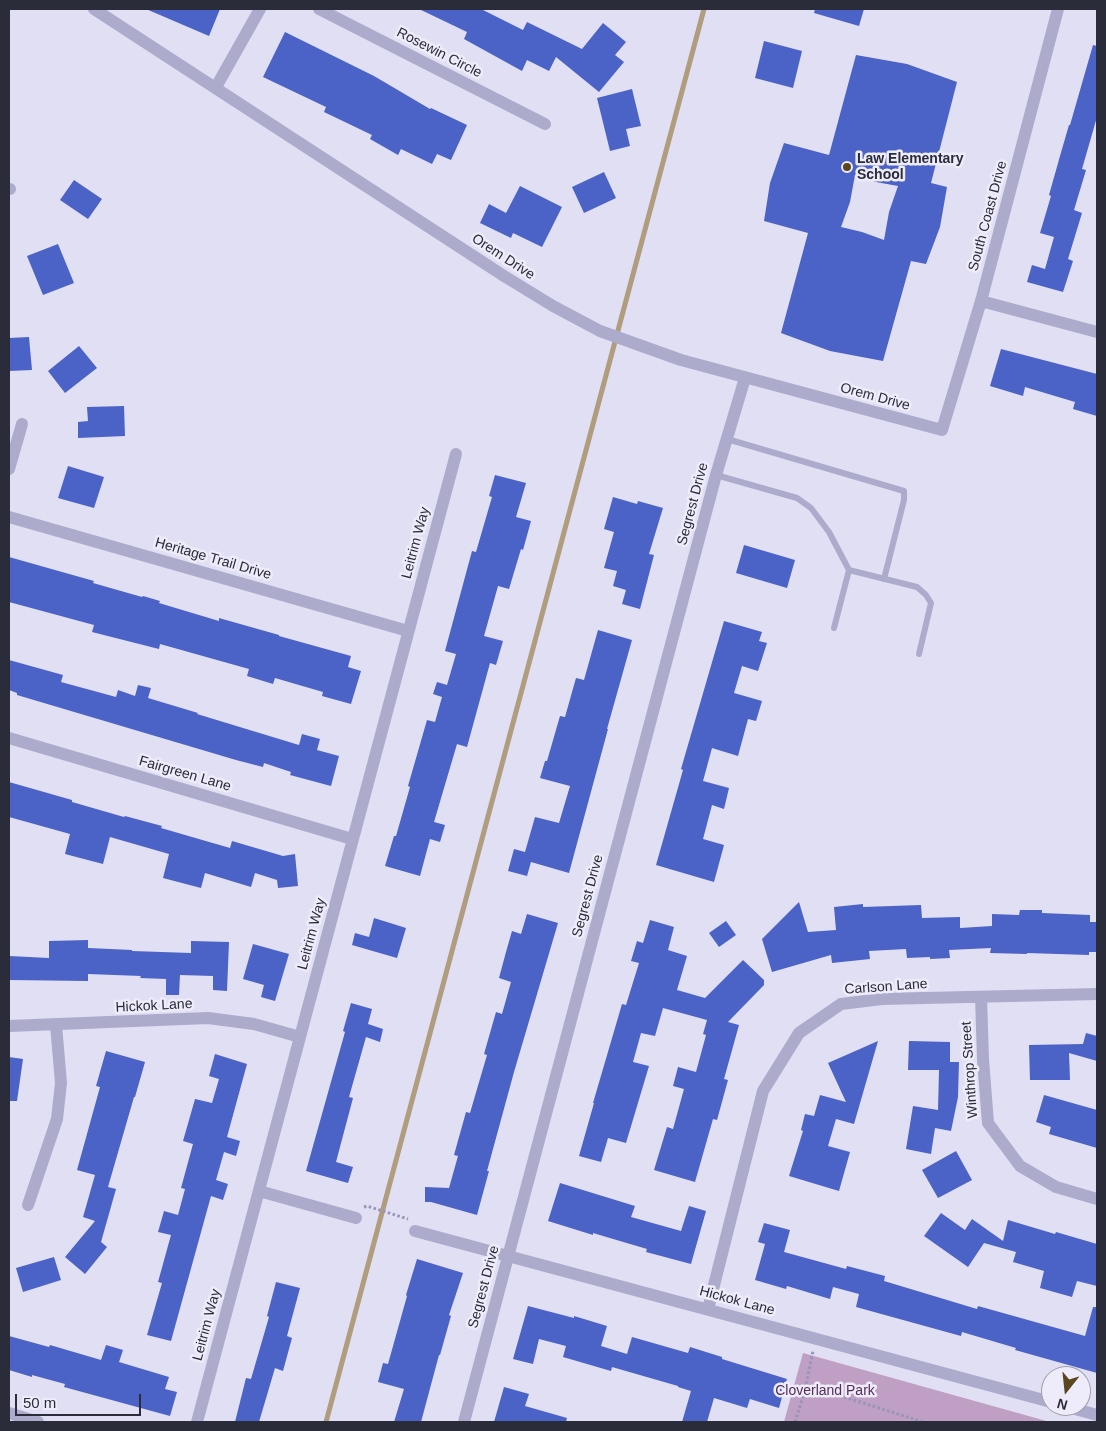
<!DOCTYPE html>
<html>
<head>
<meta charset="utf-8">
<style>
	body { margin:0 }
	#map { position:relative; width:1106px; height:1431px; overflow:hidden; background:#e1dff3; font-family:Arial,sans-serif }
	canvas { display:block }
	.frame { position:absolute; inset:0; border:10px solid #2a2c39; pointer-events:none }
	.north { position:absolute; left:1041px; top:1366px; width:50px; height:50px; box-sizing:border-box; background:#eeecfa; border:1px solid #a09fad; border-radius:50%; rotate:196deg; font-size:14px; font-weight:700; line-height:20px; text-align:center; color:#2a2c39 }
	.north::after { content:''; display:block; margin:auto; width:18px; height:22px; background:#5b461f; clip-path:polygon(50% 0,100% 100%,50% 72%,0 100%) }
	.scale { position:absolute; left:15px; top:1394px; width:126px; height:22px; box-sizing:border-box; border:2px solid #2a2c39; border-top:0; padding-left:6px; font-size:15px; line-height:18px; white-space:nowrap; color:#2a2c39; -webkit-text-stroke:4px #eeecfa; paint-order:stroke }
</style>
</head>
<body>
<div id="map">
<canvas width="1106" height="1431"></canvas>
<div class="frame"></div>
<div class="north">N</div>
<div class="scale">50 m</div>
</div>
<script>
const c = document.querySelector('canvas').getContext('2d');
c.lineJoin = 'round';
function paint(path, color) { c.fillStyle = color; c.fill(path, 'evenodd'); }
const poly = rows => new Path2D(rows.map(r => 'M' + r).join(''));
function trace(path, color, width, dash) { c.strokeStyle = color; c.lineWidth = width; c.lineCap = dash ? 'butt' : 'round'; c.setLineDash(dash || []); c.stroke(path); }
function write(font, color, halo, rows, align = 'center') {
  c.font = font + ' Arial,sans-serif'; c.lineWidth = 5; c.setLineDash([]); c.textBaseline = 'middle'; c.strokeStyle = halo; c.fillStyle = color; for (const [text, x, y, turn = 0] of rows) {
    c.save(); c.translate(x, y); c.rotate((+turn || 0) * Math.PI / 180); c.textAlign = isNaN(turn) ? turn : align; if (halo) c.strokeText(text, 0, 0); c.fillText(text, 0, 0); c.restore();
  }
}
const green = poly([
	[803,1353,1050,1422,784,1422]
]);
const stream = poly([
	[326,1422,704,9]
]);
const building = poly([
	[146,9,220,9,209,36],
	[419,9,481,9,523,30,527,22,582,49,603,23,626,42,615,55,624,62,599,92,556,57,549,71,527,60,522,71,464,39,467,32],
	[815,9,864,9,859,26,814,13],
	[285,32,374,76,430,109,431,108,467,125,451,160,437,154,432,164,401,149,398,155,370,139,372,135,324,112,326,107,263,77],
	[764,41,802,51,793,88,755,78],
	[1093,45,1097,46,1097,117,1082,169,1086,170,1074,210,1082,213,1068,259,1073,261,1063,292,1027,282,1032,265,1045,269,1054,237,1040,233,1051,196,1049,195,1060,156,1069,125,1070,125],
	[856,55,907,64,957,82,931,183,947,187,940,227,926,264,911,261,883,361,830,351,781,333,808,233,764,221,770,183,784,143,829,155],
	[855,175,876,182,898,186,889,212,884,240,862,232,841,227,850,202],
	[632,89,641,126,626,129,630,146,610,151,597,98],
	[604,172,616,198,584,213,572,187],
	[74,180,102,199,88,219,60,200],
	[520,186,562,207,542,247,513,233,511,238,480,223,489,204,506,213],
	[58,244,74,283,43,295,27,256],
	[29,337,32,370,9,371,9,338],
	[79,346,97,368,65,393,48,371],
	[1001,349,1097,374,1097,416,1073,409,1075,402,1025,387,1023,396,990,386],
	[124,406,125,436,78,438,78,422,88,421,87,407],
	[68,466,104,477,94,508,58,498],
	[495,475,526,483,516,517,531,521,523,550,521,549,509,589,498,586,484,636,503,641,496,665,490,663,467,747,457,744,434,822,445,825,440,842,430,839,420,876,385,866,394,836,396,836,410,787,408,786,427,720,435,722,442,697,433,694,437,682,447,685,456,654,445,651,472,551,476,552,492,497,489,496],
	[613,497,637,504,638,501,663,508,649,554,654,555,640,609,622,604,626,590,613,586,617,571,604,568,614,532,604,529],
	[744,545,795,560,787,588,736,573],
	[9,557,94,581,93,583,142,597,143,596,160,601,159,603,219,621,219,618,279,635,279,636,351,656,348,667,361,671,351,704,322,696,323,692,275,678,273,684,247,676,249,669,160,644,159,649,92,632,94,625,9,602],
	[724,621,762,632,759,641,767,643,758,671,742,666,734,693,762,701,756,721,748,719,738,756,712,748,703,781,729,788,724,809,712,805,703,839,724,845,714,882,656,865,683,770,681,769],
	[598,630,632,640,607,729,608,729,569,873,531,862,527,876,508,871,514,849,525,852,535,817,559,823,570,786,540,778,545,761,547,761,560,716,565,717,576,678,584,680],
	[9,660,63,675,61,682,116,697,118,690,135,696,138,685,151,688,148,698,198,713,197,714,299,745,302,734,320,739,317,750,339,756,331,786,290,775,291,772,264,763,263,767,236,760,17,695,17,693,9,690],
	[9,782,72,800,72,802,124,817,125,816,162,826,161,828,230,848,232,841,283,856,295,854,298,886,278,888,277,880,255,873,251,887,205,873,201,888,163,878,169,854,110,837,103,864,65,854,70,834,9,817],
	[799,902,808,932,836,930,834,907,863,904,863,907,921,905,922,918,960,917,960,928,992,926,992,914,1019,915,1020,910,1042,910,1042,913,1090,915,1090,922,1097,922,1097,952,1089,952,1089,955,1027,953,1027,954,990,953,991,948,949,950,950,958,930,959,930,957,907,958,906,949,869,951,870,959,832,963,831,955,772,972,762,939],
	[527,914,558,923,514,1072,487,1171,489,1171,477,1215,431,1202,425,1202,425,1187,449,1188,458,1156,454,1155,466,1112,470,1113,487,1055,484,1054,496,1012,502,1014,511,982,499,978,506,952,512,931,521,934],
	[374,918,406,928,397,958,352,945,355,933,369,937],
	[650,920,674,927,668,950,687,956,677,990,705,998,743,960,764,980,764,985,728,1022,739,1025,724,1079,728,1080,717,1120,713,1119,695,1182,654,1170,667,1127,673,1129,684,1089,673,1086,678,1067,696,1072,706,1035,703,1034,707,1020,663,1008,655,1036,641,1033,633,1062,649,1066,626,1143,608,1138,601,1162,579,1156,594,1103,593,1103,622,1004,626,1005,639,963,631,961,637,941,643,943],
	[726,921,736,935,719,947,709,933],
	[88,940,88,948,132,950,132,951,191,953,191,941,229,942,227,991,213,990,213,976,180,975,179,995,166,995,166,979,140,978,141,976,88,974,88,981,9,980,9,956,49,958,49,941],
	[253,944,289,954,275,1001,261,997,264,985,243,979],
	[351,1003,372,1009,368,1024,383,1029,380,1042,366,1037,349,1097,353,1098,336,1162,353,1167,348,1183,306,1171,345,1032,343,1031],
	[1086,1033,1097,1036,1097,1061,1069,1053,1070,1080,1030,1080,1029,1045,1083,1044],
	[878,1041,854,1124,836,1119,828,1146,850,1152,839,1191,789,1176,803,1131,801,1130,805,1114,814,1116,820,1095,846,1102,828,1063],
	[909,1041,950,1042,950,1062,959,1062,958,1097,951,1131,935,1128,931,1154,906,1149,913,1106,938,1110,939,1070,908,1070],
	[106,1051,145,1062,135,1097,134,1097,108,1187,116,1189,101,1242,107,1247,85,1274,65,1257,95,1221,83,1217,95,1175,77,1170,100,1087,96,1086],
	[215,1054,247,1064,227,1137,240,1141,236,1156,224,1152,216,1180,228,1184,223,1200,211,1196,171,1341,147,1335,162,1283,158,1282,171,1235,158,1232,164,1211,178,1215,185,1189,181,1188,193,1144,183,1141,195,1099,212,1103,219,1079,209,1076],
	[9,1057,23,1059,17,1101,9,1101],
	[1044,1095,1097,1110,1097,1148,1049,1134,1051,1127,1036,1122],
	[956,1151,972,1180,938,1198,922,1170],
	[560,1183,635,1206,631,1217,681,1231,689,1206,706,1211,691,1264,646,1252,647,1249,593,1233,593,1235,548,1221],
	[941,1213,965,1230,972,1219,1003,1241,1008,1220,1055,1234,1056,1232,1097,1244,1097,1286,1077,1281,1072,1297,1040,1288,1044,1271,1013,1262,1016,1252,984,1243,968,1267,924,1236],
	[764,1223,790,1230,784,1252,846,1269,847,1266,885,1276,884,1281,977,1309,978,1306,1085,1336,1093,1307,1097,1307,1097,1373,1015,1350,1016,1348,962,1332,961,1336,856,1307,859,1294,833,1287,830,1299,787,1286,786,1289,755,1280,765,1244,758,1242],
	[54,1257,61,1280,23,1292,16,1268],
	[417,1259,463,1273,449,1315,451,1316,440,1355,439,1355,421,1422,394,1422,404,1389,378,1382,383,1363,388,1364,407,1296,406,1295],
	[276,1282,300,1288,287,1336,292,1338,283,1371,275,1368,259,1422,235,1422,246,1378,251,1379,269,1317,267,1316],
	[528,1306,574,1318,574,1316,607,1326,601,1346,627,1354,632,1337,688,1353,690,1347,722,1357,722,1359,787,1379,779,1408,750,1399,747,1408,714,1398,707,1422,682,1422,691,1391,678,1387,678,1386,612,1367,611,1371,563,1357,566,1346,539,1339,533,1364,513,1359],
	[9,1336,49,1347,50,1345,101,1360,106,1345,123,1350,119,1362,169,1377,165,1389,177,1392,170,1416,64,1387,65,1384,32,1375,32,1377,9,1370],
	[504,1387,529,1394,525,1406,567,1418,566,1422,494,1422]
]);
const path = poly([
	[364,1207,367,1206,408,1219],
	[805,1390,824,1391,838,1395,923,1422],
	[795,1422,805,1390,813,1351]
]);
const lane = poly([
	[727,439,904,491,904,500,884,579],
	[716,475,797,498,811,508,829,532,849,570,917,587,926,595,931,603,919,654],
	[834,628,849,570]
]);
const street = poly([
	[94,9,504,276,553,306,600,331,681,360,942,430,981,301,1058,9],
	[319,9,545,124],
	[216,87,260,9],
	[9,189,10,189],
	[981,301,1097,332],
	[9,469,22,424],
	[9,517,408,631],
	[9,738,352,839],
	[981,997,983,1059,988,1123,1020,1166,1056,1187,1097,1199],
	[9,1026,208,1018,254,1024,300,1037],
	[259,1191,356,1218],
	[28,1205,57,1119,61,1083,56,1025],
	[415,1231,1051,1402],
	[708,1309,763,1091,799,1033,841,1004,882,999,1097,994],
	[1064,1406,1097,1415],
	[9,1413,38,1422],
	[197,1422,456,454],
	[464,1422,716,475,745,378]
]);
const markers = [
	[847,167,5,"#5b461f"]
];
const streetNames = [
	["Rosewin Circle",439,53,27],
	["South Coast Drive",988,216,-75],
	["Orem Drive",503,257,33],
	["Orem Drive",875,397,15],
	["Segrest Drive",693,504,-75],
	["Leitrim Way",416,543,-75],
	["Heritage Trail Drive",213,559,16],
	["Fairgreen Lane",185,774,16],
	["Segrest Drive",588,896,-75],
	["Leitrim Way",312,934,-75],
	["Carlson Lane",886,987,-4],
	["Hickok Lane",154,1006,-3],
	["Winthrop Street",970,1070,-94],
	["Segrest Drive",484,1287,-75],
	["Hickok Lane",737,1301,15],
	["Leitrim Way",207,1325,-75]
];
const poiNames = [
	["Law Elementary",857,159],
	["School",857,175]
];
const parkNames = [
	["Cloverland Park",825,1391]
];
paint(green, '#bf9fc3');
trace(stream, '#b09d7e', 5);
paint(building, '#4b62c6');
trace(path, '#9595b8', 3, [2.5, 2.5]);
trace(lane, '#acabcc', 6);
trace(street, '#acabcc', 12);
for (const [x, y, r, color] of markers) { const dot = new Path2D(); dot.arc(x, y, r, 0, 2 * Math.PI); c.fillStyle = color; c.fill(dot); trace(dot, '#eeecfa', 2); }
write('14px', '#2a2c39', '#eeecfa', streetNames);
write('bold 14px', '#2a2c39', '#eeecfa', poiNames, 'left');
write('14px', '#552e58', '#eeecfa', parkNames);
</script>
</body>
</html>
